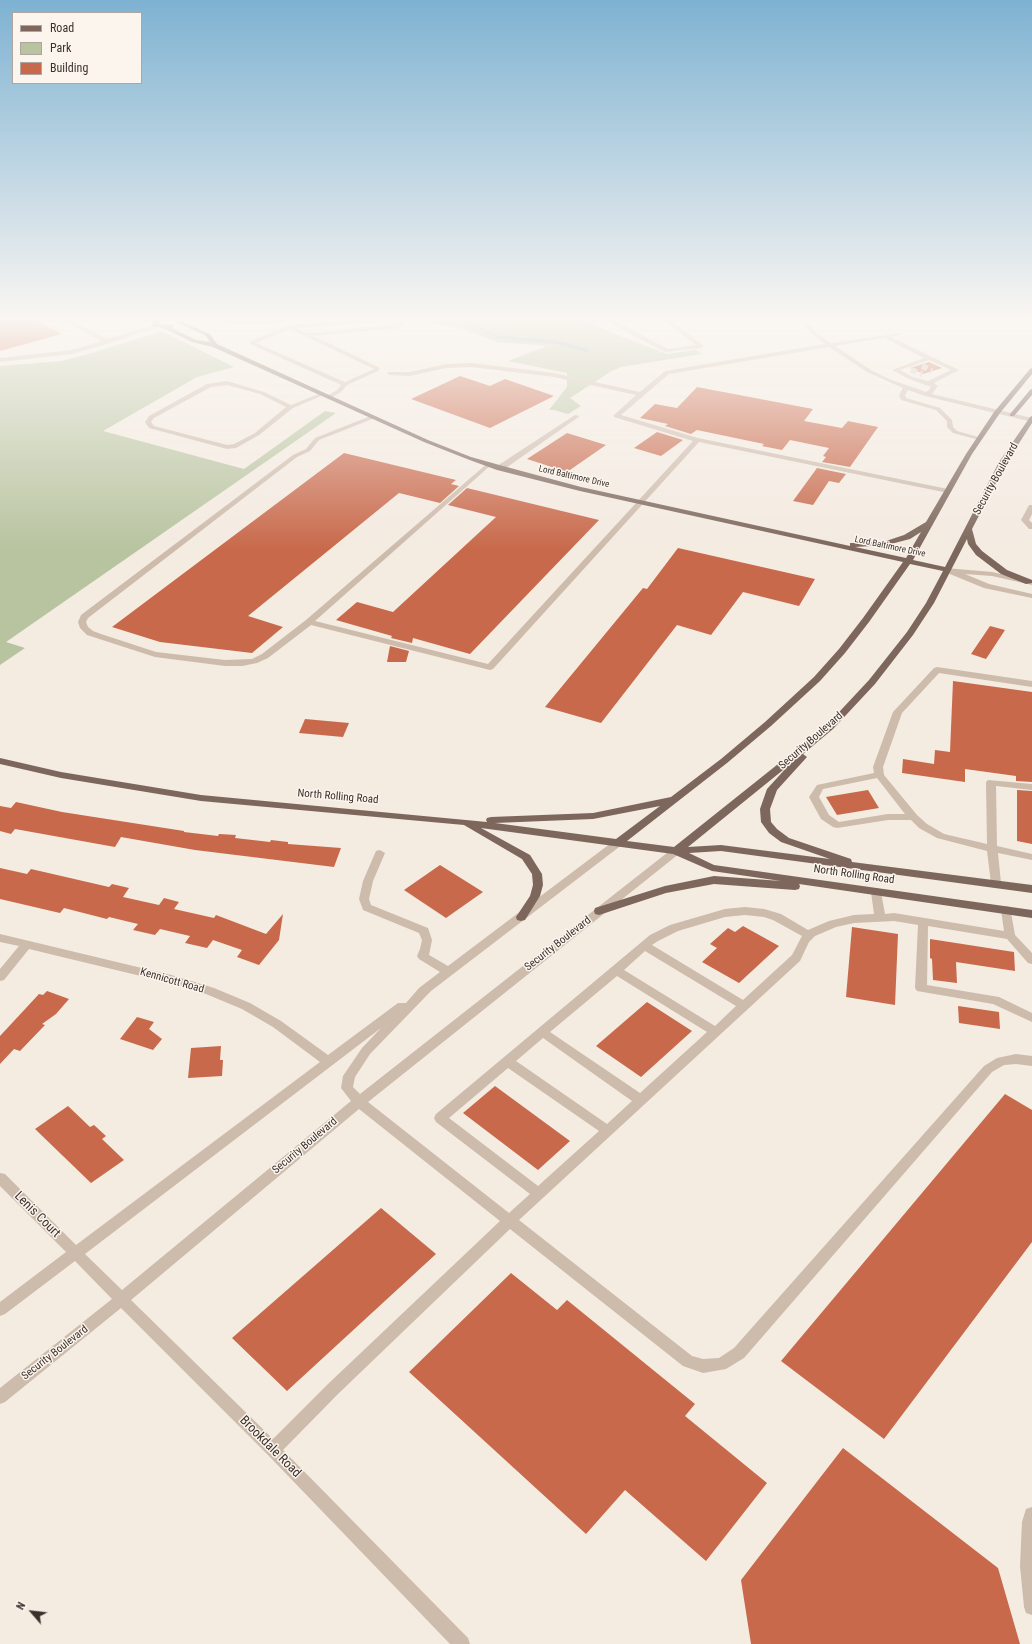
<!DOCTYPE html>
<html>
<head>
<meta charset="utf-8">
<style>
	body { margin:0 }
	#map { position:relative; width:1032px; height:1644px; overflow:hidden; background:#f4ebe1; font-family:"Roboto Condensed",sans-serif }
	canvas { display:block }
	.legend { position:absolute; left:12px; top:12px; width:130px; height:72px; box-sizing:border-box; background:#fbf5ee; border:1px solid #aea6a0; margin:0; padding:5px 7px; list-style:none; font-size:12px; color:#3b302b }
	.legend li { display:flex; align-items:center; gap:8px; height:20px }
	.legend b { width:20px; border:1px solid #aea6a0 }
	.north { position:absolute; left:12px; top:1592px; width:40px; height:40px; -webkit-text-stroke:3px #fbf5ee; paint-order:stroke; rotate:298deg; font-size:11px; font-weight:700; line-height:16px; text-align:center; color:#3b302b }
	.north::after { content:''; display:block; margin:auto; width:14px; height:18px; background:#3b302b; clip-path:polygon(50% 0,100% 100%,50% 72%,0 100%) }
</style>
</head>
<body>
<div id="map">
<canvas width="1032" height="1644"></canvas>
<ul class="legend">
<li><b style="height:5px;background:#7d675c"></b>Road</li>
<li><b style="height:11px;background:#b8c4a0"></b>Park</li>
<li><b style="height:11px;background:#c8694b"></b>Building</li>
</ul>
<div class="north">N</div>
</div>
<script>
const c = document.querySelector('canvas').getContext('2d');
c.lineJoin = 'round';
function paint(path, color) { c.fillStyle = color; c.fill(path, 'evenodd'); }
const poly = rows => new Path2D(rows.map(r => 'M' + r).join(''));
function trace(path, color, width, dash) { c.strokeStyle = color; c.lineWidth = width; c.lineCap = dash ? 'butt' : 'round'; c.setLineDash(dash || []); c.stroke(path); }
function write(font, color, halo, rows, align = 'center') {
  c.font = font + ' "Roboto Condensed",sans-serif'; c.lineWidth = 3; c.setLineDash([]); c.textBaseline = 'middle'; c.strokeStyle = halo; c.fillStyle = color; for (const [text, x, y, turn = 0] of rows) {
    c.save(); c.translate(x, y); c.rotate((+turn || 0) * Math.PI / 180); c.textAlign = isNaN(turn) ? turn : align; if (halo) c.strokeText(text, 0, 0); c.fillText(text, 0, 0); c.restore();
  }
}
const green = poly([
	[231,319,316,319,259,324,226,324],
	[423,319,581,319,620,336,667,354,696,350,702,354,621,367,610,372,570,398,581,406,568,414,554,410,549,410,567,387,567,373,508,361,547,346,497,342,463,329,435,324],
	[162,331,234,367,197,377,103,431,244,469,325,411,336,413,6,642,25,648,0,665,0,366,61,361,92,353]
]);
const stream = poly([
	[467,319,470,324,498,337,555,342,586,350]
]);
const building = poly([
	[0,319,34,319,62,334,0,351],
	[929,362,942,368,923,374,910,368],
	[460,376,490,386,505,379,554,396,490,428,411,399],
	[697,387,813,409,804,421,842,428,848,421,878,427,850,467,822,462,826,457,823,456,829,448,790,440,782,450,762,446,764,444,697,430,691,434,665,426,668,424,640,418,655,404,677,408],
	[657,432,683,440,661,456,634,448],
	[567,433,606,445,567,472,527,459],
	[344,453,456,480,451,484,459,486,440,503,399,493,248,616,283,627,252,653,160,642,112,627],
	[817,468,846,474,839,483,829,481,813,505,793,501],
	[467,488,599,520,470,654,413,638,412,643,391,638,392,636,336,620,357,602,393,612,496,517,448,505],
	[678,548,815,579,799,606,743,592,711,635,677,625,601,723,545,707,643,588,647,589],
	[990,626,1005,630,986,659,971,654],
	[390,646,409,651,406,662,387,662],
	[953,681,1032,692,1032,782,1016,781,1016,776,965,769,965,782,902,773,903,759,934,764,935,750,950,752],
	[305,719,349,723,343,737,299,733],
	[868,790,879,808,837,815,826,797],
	[1017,790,1032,791,1032,844,1017,841],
	[16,802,62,812,184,831,184,832,218,836,219,834,236,835,235,838,270,842,271,840,288,842,288,844,341,848,334,867,195,850,121,837,115,847,15,829,11,834,0,831,0,806,11,808],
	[440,865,483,892,446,918,404,890],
	[0,868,27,874,31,869,109,887,112,884,129,888,123,897,159,905,164,898,179,902,174,909,214,918,216,915,266,934,283,914,279,940,259,965,237,957,242,950,213,940,207,948,185,943,190,936,160,929,155,935,133,930,138,924,109,917,107,919,64,908,60,913,0,899],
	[743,926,779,946,739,983,702,962,717,948,710,944,728,928,735,932],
	[852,927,898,934,895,1005,846,997],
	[930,939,1014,952,1015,971,956,962,957,983,933,980,932,959,930,958],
	[47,991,69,999,56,1014,42,1024,45,1025,20,1051,14,1049,0,1064,0,1036,39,994,43,995],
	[647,1002,692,1031,641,1077,596,1046],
	[958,1006,999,1012,1000,1029,959,1023],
	[137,1017,154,1022,149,1029,162,1039,153,1050,120,1039],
	[221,1046,220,1060,223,1060,222,1076,188,1078,191,1048],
	[495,1086,570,1141,538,1170,463,1113],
	[1005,1094,1032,1110,1032,1242,884,1439,781,1361],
	[68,1106,90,1127,94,1125,106,1136,102,1139,124,1160,91,1183,35,1129],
	[381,1208,436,1254,287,1391,232,1338],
	[511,1273,557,1310,567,1300,695,1404,685,1416,767,1483,706,1561,625,1490,586,1534,409,1372],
	[843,1448,998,1568,1020,1644,751,1644,741,1580]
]);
const minorTunnel = poly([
	[922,366,932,371],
	[911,370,922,374]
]);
const minor = poly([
	[62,319,69,319,107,339,155,325,160,326,110,343,72,354,0,362,0,358,71,350,102,341,62,319],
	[174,319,181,319,178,321,174,319],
	[367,319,391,319,388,321,297,328,308,333,397,324,394,319,401,319,404,324,399,328,314,336,380,368,378,371,347,385,341,392,329,399,326,397,327,396,337,390,341,385,250,344,251,341,290,325,367,319],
	[290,329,374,369,345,382,256,343,290,329],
	[605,319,612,319,668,349,696,345,662,319,669,319,704,346,701,348,665,352,611,324,605,319],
	[800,319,806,319,816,332,831,343,901,333,901,335,891,337,959,370,934,383,938,386,932,394,1032,418,1032,422,925,396,908,390,905,395,906,398,940,408,952,420,953,427,957,431,982,438,979,440,953,433,947,427,947,421,936,410,901,400,899,395,903,388,867,372,829,347,669,374,621,415,698,438,948,489,952,491,948,493,699,442,493,669,490,670,311,625,268,658,257,663,242,666,225,666,155,657,87,635,80,628,78,622,81,615,293,455,306,449,315,438,373,415,376,417,375,418,319,440,310,451,297,457,88,618,86,622,88,627,93,631,101,634,156,652,225,660,252,659,262,654,306,620,489,462,493,464,491,465,315,621,488,664,693,441,614,417,614,415,636,395,554,377,471,367,446,368,410,376,390,375,387,373,388,372,410,372,446,364,471,363,554,373,640,392,665,371,825,344,812,334,800,319],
	[884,338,924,358,892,370,909,379,931,387,929,390,926,392,889,379,871,370,835,346,884,338],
	[929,360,951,370,928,381,913,377,900,370,929,360],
	[901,319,912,319,916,321,913,323,901,319],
	[227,381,264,392,291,405,321,393,326,394,293,408,259,435,236,448,227,449,149,428,145,422,149,416,207,384,227,381],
	[227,385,260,394,286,407,255,433,234,444,227,445,154,426,151,422,154,418,211,387,227,385],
	[575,415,580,416,503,470,497,470,497,466,575,415],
	[1029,505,1032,505,1032,514,1029,520,1032,523,1032,529,1029,529,1021,520,1029,505],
	[945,568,992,572,1032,581,1032,585,992,576,965,574,989,584,1032,594,1032,598,984,588,945,572,945,568],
	[937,667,1032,681,1032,687,939,673,902,713,883,767,884,775,917,815,927,824,944,834,987,844,986,782,988,780,1032,784,1032,790,996,786,997,846,1032,854,1032,860,998,853,1001,883,1000,886,996,887,992,886,991,883,987,851,937,838,919,828,911,820,888,820,837,828,833,827,821,819,809,797,817,785,874,773,873,767,893,712,934,668,937,667],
	[877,778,905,814,888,814,839,822,829,815,819,797,823,789,877,778],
	[619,839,624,842,623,844,431,991,370,1054,355,1077,353,1087,360,1094,672,849,680,849,681,851,680,853,368,1102,509,1213,530,1194,436,1122,434,1118,436,1114,650,935,670,925,725,909,745,907,764,909,781,914,808,930,829,921,854,915,874,914,871,892,872,889,876,888,880,889,881,892,885,914,894,913,1004,931,1001,910,1002,907,1006,906,1010,907,1015,935,1032,953,1032,964,1028,963,1007,939,928,926,927,985,999,997,1032,1013,1032,1022,993,1004,917,991,915,988,918,925,894,921,854,923,836,927,815,936,809,942,800,961,519,1220,692,1356,703,1359,719,1358,734,1348,984,1066,997,1058,1016,1054,1032,1056,1032,1066,1016,1064,1004,1065,992,1072,744,1358,726,1369,703,1373,683,1366,510,1229,338,1394,283,1450,468,1638,470,1644,450,1644,268,1455,121,1308,5,1402,0,1404,0,1388,112,1299,75,1261,5,1314,0,1316,0,1302,66,1252,0,1186,0,1173,5,1174,76,1245,320,1062,273,1027,242,1009,206,994,174,984,29,949,4,980,0,981,0,969,19,946,0,942,0,934,175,976,214,988,250,1003,281,1021,328,1055,398,1003,406,1003,419,988,440,972,419,959,417,956,420,949,422,940,419,933,363,910,362,907,359,899,363,881,376,851,380,850,385,853,373,881,369,899,371,905,428,928,432,940,429,955,448,966,615,840,619,839],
	[745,915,764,917,773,920,802,936,792,955,743,1000,652,945,658,941,678,931,725,917,745,915],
	[645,951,736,1006,715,1026,624,970,645,951],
	[617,976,707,1032,640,1093,550,1032,617,976],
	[381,1028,362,1048,343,1076,341,1088,351,1101,122,1290,85,1254,381,1028],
	[543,1038,632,1101,607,1124,516,1061,543,1038],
	[508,1068,599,1131,538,1186,449,1118,508,1068],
	[359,1109,500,1221,328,1384,273,1439,131,1300,359,1109],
	[1032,1507,1032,1615,1026,1613,1024,1607,1020,1566,1022,1522,1026,1509,1032,1507]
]);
const major = poly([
	[157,319,164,319,158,324,173,325,174,326,172,328,196,340,210,342,206,336,176,322,181,321,210,334,217,344,428,440,471,457,503,466,581,487,850,546,850,543,853,543,886,541,904,535,926,522,966,454,994,412,1030,369,1032,368,1032,374,1000,413,972,454,913,560,945,567,999,462,1030,417,1032,416,1032,423,1007,462,972,529,976,544,982,551,1007,570,1032,580,1032,583,1026,584,1001,574,976,555,968,544,967,539,934,603,913,635,875,684,833,729,803,754,807,757,777,790,770,809,771,822,777,829,789,838,851,859,852,862,1032,885,1032,893,721,851,689,853,714,865,1032,910,1032,918,799,884,800,886,799,889,795,890,714,884,666,893,599,915,595,914,594,911,595,908,665,886,714,876,781,881,712,871,673,854,481,828,530,855,542,874,543,885,540,896,525,920,521,921,517,920,516,917,530,896,533,885,532,874,522,859,464,825,201,801,61,778,0,764,0,758,61,772,201,795,487,822,486,820,487,818,491,817,593,813,671,797,721,759,765,722,814,677,839,649,863,618,903,562,580,491,497,470,467,459,424,442,213,347,192,342,165,329,153,326,152,322,157,319],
	[921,532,906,558,855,547,887,545,910,539,921,532],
	[910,564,943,571,926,603,907,632,869,680,827,725,674,847,627,841,727,763,771,726,820,681,845,653,869,622,910,564],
	[788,766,767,789,760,809,761,822,769,833,781,842,830,859,721,845,688,847,788,766],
	[660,806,616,839,495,823,593,819,660,806],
	[1032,389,1032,395,1014,416,1010,416,1010,414,1030,390,1032,389]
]);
const farStreetnames = [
	["Lord Baltimore Drive",574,477,13],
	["Lord Baltimore Drive",890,547,12]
];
const streetNames = [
	["Security Boulevard",996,479,-61],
	["Security Boulevard",811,741,-41],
	["North Rolling Road",338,797,5],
	["North Rolling Road",854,875,8],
	["Security Boulevard",558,944,-38],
	["Kennicott Road",172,981,16],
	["Security Boulevard",305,1146,-40],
	["Security Boulevard",55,1353,-38]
];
const nearStreetnames = [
	["Lenis Court",37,1215,45],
	["Brookdale Road",270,1447,45]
];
paint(green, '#b8c4a0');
trace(stream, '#7fb0b2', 3.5);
paint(building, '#c8694b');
trace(minorTunnel, '#cfc6bd', 6, [6, 3.5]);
paint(minor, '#cdbbac');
paint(major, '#7d675c');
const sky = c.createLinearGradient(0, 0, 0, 549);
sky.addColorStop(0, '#7eb2d2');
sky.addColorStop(0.58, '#faf6f2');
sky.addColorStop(1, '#faf6f200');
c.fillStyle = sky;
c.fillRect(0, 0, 1032, 549);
write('9px', '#3b302b', '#fbf5ee', farStreetnames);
write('11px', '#3b302b', '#fbf5ee', streetNames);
write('13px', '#3b302b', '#fbf5ee', nearStreetnames);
</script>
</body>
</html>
